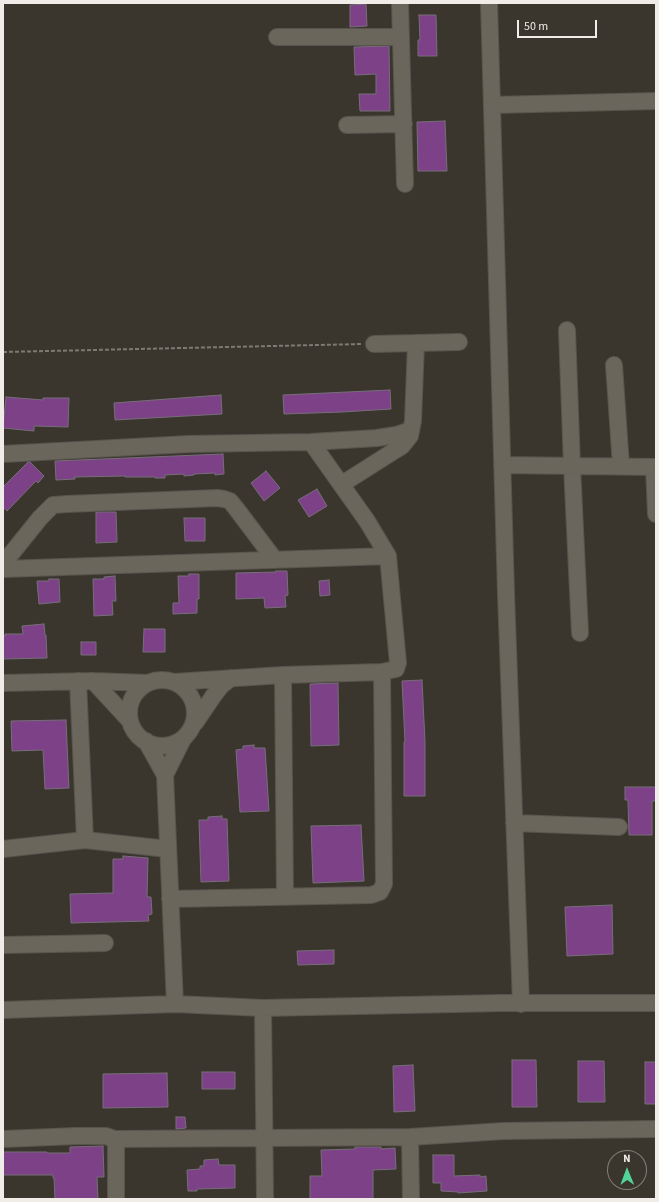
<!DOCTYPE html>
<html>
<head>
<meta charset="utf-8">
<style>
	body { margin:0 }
	#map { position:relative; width:659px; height:1202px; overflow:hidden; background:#3a362e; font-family:"Source Sans 3",sans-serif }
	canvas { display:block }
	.frame { position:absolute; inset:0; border:4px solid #f0ede8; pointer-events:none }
	.north { position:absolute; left:607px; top:1150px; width:40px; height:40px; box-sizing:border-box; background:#3a362e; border:1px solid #837f78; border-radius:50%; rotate:359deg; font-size:11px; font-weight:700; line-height:16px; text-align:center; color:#f0ede8 }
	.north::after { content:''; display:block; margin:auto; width:14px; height:18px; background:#52d397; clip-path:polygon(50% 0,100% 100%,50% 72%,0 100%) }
	.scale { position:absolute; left:517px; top:20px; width:80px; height:18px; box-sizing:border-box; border:2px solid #f0ede8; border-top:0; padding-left:5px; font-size:12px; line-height:14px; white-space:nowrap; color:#f0ede8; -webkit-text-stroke:3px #3a362e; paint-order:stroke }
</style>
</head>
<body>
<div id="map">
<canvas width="659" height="1202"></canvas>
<div class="frame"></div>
<div class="north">N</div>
<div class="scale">50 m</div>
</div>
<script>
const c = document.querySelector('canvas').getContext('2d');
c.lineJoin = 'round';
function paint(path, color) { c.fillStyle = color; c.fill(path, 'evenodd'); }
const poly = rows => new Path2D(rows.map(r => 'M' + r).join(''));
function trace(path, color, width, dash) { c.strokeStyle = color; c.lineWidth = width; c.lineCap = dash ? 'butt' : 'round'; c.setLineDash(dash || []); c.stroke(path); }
const building = poly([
	[366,4,367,26,350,27,350,5,366,4],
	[419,15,436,15,437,56,418,56,418,40,420,40,419,15],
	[389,46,390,111,360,111,359,94,376,94,376,74,355,75,354,47,389,46],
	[445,121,447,171,418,171,417,122,445,121],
	[390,390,391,409,342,412,284,414,283,395,390,390],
	[221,395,222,414,115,420,114,403,221,395],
	[6,397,43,400,43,398,69,398,68,427,34,426,34,431,3,428,6,397],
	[223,454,224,474,215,475,215,473,194,474,194,475,184,476,184,474,165,475,165,478,155,478,155,477,125,477,125,476,75,477,75,479,56,480,55,461,223,454],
	[28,462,30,462,44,476,38,483,36,481,7,511,3,507,3,487,28,462],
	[266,471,280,488,264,501,251,483,266,471],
	[317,489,327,506,309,517,298,500,317,489],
	[96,512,116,512,117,542,96,543,96,512],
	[184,518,205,518,205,541,185,541,184,518],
	[276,571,287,571,288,595,285,596,286,607,265,608,264,598,236,599,236,573,276,572,276,571],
	[189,574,199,574,199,599,197,599,197,613,173,614,173,603,179,603,178,576,189,576,189,574],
	[115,576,116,601,112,601,113,615,94,616,93,579,104,579,104,577,115,576],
	[49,579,59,579,60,602,39,604,37,581,49,581,49,579],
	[329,580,330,595,320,596,319,581,329,580],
	[44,624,45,635,46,635,47,658,3,659,3,636,5,636,5,634,23,634,22,626,44,624],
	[144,629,165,629,165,652,143,652,144,629],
	[81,642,96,642,96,655,81,655,81,642],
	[422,680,425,742,425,796,404,796,404,742,405,742,402,681,422,680],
	[338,683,339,745,311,746,310,684,338,683],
	[66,720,69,788,45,789,43,750,12,751,11,721,66,720],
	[254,745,254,748,265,748,269,811,240,812,236,750,243,749,243,746,254,745],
	[625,787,656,787,656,801,652,801,652,835,629,835,628,800,625,800,625,787],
	[222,816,222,819,227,819,229,881,201,882,199,820,208,820,208,817,222,816],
	[361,825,364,881,313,883,311,826,361,825],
	[123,856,148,858,147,897,151,897,152,914,148,915,149,921,71,923,70,894,113,893,113,859,123,859,123,856],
	[612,905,613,954,567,956,565,907,612,905],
	[334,950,334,964,298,965,297,951,334,950],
	[512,1060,536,1060,537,1107,512,1107,512,1060],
	[578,1061,604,1061,605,1102,578,1102,578,1061],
	[645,1062,656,1062,656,1104,645,1104,645,1062],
	[413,1065,415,1111,394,1112,393,1066,413,1065],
	[202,1072,235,1072,235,1089,202,1089,202,1072],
	[167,1073,168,1107,103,1108,103,1074,167,1073],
	[176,1117,185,1117,186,1128,176,1129,176,1117],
	[103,1146,104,1177,97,1177,98,1199,55,1199,54,1178,53,1178,53,1175,3,1175,3,1152,47,1152,47,1153,70,1153,70,1147,103,1146],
	[355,1147,381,1147,381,1149,395,1148,396,1169,373,1170,373,1199,310,1199,310,1176,322,1176,321,1150,355,1149,355,1147],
	[433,1155,454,1155,454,1176,480,1175,480,1177,486,1176,487,1191,458,1193,458,1192,441,1191,441,1183,433,1183,433,1155],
	[218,1159,219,1165,235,1165,235,1188,197,1189,197,1191,188,1191,187,1170,200,1169,200,1166,204,1166,204,1160,218,1159]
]);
const path = poly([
	[3,352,362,344]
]);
const minor = poly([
	[400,3,405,184],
	[489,3,506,594,521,1004],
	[277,37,401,37],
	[492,105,656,101],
	[347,125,404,124],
	[567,330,572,466,580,633],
	[374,344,459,342],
	[614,365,621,466],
	[3,454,189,444,311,442,377,438,396,435,411,430],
	[502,465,656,467],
	[654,467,656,514],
	[342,484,394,451,402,446,410,436,413,421,416,343],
	[3,564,40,518,53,505,67,504,217,498,224,499,230,501,235,507,275,560],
	[3,569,388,556],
	[283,675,285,897],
	'129 713a33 33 0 1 1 66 0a33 33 0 1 1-66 0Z',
	[78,681,85,840],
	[93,681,130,721],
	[174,682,283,675,382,672,396,669,398,663,388,556,367,521,311,442],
	[3,683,93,681,148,683],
	[195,723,214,695,221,686,231,678],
	[146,741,165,775,175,1004],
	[165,775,183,739],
	[514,823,619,827],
	[3,849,85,840,168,849],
	[170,899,371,895,380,892,384,884,382,672],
	[3,945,105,943],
	[263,1008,265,1199],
	[3,1010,175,1004,263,1008,501,1003,656,1003],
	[410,1137,411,1199],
	[3,1139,76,1136,106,1136,114,1139,116,1146,116,1199],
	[114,1139,410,1137,504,1131,656,1129]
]);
paint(building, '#7d4188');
trace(building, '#766f78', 1);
trace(minor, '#58544d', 18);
trace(path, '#7e7a73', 2, [4, 2]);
trace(minor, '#6a665c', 16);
</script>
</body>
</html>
